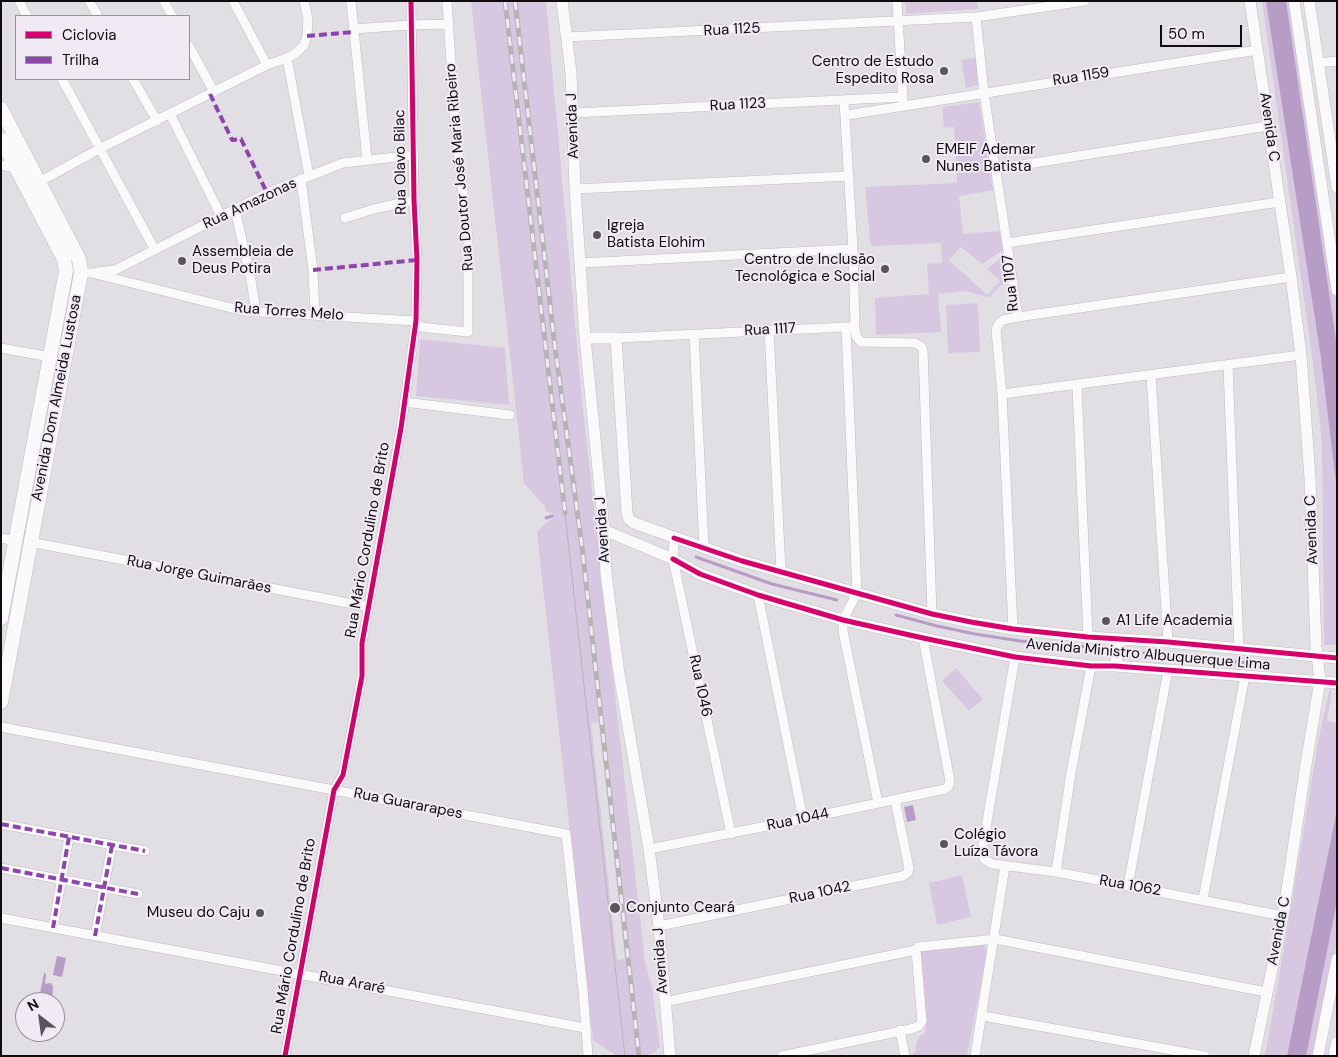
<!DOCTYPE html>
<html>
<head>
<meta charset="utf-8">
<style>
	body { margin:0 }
	#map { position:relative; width:1338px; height:1057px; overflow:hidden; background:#e2dfe4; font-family:"DM Sans",sans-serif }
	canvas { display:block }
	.frame { position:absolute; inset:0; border:2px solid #0e0c0f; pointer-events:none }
	.legend { position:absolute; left:15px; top:15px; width:175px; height:65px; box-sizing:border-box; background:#f1e9f4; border:1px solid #969198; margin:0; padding:6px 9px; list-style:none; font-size:15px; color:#0e0c0f }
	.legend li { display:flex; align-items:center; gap:10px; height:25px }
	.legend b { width:25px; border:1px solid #969198 }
	.north { position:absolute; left:15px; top:992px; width:50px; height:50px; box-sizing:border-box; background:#f1e9f4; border:1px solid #969198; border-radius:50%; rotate:330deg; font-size:14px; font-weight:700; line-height:20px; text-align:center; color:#0e0c0f }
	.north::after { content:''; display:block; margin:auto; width:18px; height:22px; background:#58565a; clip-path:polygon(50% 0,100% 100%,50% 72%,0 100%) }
	.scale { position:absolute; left:1160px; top:25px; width:82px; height:22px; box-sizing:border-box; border:2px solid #0e0c0f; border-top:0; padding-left:6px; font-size:15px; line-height:18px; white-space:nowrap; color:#0e0c0f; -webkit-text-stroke:4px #f1e9f4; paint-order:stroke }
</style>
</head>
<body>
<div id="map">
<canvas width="1338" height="1057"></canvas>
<div class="frame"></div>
<ul class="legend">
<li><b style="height:6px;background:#d6006c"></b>Ciclovia</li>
<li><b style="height:6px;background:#8e44ad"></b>Trilha</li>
</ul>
<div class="north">N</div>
<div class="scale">50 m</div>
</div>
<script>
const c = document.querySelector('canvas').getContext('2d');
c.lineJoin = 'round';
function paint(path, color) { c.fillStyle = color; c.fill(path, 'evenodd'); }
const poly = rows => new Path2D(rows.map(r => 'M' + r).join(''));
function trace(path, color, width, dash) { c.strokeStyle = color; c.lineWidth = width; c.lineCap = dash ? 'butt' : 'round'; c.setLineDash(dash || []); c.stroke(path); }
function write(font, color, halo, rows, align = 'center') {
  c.font = font + ' "DM Sans",sans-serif'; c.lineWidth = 4; c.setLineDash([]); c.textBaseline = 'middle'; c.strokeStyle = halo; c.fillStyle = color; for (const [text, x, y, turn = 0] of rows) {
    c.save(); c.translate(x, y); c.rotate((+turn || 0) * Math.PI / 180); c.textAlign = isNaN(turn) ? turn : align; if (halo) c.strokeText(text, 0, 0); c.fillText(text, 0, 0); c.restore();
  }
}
const green = poly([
	[471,1,546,1,582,400,645,962,652,987,660,1047,653,1053,644,1056,617,1056,593,1040,537,533,543,525,553,518,553,514,546,511,545,506,524,483],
	[599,722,625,959,617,960,591,723],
	[905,1,977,1,978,9,906,14],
	[1262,1,1297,1,1337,272,1337,645,1324,645,1322,442,1313,363],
	[976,58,980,84,966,88,961,60],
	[979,102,993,190,959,196,963,234,1000,231,1003,250,982,264,961,247,949,260,987,295,1000,281,987,269,1004,255,1007,278,990,297,963,291,938,294,941,332,876,335,875,298,929,294,927,264,942,263,941,243,872,246,870,240,865,187,957,183,954,127,944,128,942,107],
	[978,303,980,352,948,353,946,305],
	[420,339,505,348,509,405,416,396],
	[956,668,983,699,969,711,942,681],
	[1333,689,1337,690,1332,690,1327,721,1337,723,1337,941,1314,1056,1265,1056,1292,902,1318,742,1329,691],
	[962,875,971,917,937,925,929,883],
	[984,945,987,952,967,1056,912,1056,913,1053,916,1052,916,1044,919,1037,925,1032,926,1024,919,954,923,951]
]);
const water = poly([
	[1266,1,1286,1,1337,347,1337,491,1321,358],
	[913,805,916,820,907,822,904,807],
	[1337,810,1337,901,1306,1056,1287,1056],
	[57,956,66,958,62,977,53,975],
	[44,973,46,974,45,984,51,983,53,987,52,1002,42,1001,39,998]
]);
const stream = poly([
	[546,518,552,516],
	[696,557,772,584,837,600],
	[896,615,937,626,975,634,1020,641,1100,648],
	[1144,653,1202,660,1269,664]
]);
const minor = poly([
	[19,1,27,16],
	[89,1,98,16],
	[164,1,172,16],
	[233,1,267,65],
	[304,1,308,19,307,36,304,45,296,53,287,58,309,176],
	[351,1,367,159],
	[897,1,903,101],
	[976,17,984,93,1018,317,1003,320,998,325,996,330,1002,394,1013,629],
	[353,29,411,25,448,24],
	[567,37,976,17,1085,1],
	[189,46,214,92],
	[1318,63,1337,61],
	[62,79,155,250],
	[133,79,157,121],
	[844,101,853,249,855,328],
	[573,113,903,97],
	[170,114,221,216],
	[847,115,1258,50],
	[1,165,16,168],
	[996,169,1268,126],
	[301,179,313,270,315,315],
	[39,182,101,148,267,65,287,58],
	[575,189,849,176],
	[235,209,251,280,256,312],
	[345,218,374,209,414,200],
	[1007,243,1279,202],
	[580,263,853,249],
	[97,272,115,270,267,193,343,163,414,155],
	[81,273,92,273,243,311,416,321,420,327,468,332,468,238,455,124,447,1],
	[1018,317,1291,277],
	[846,327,857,593,843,620,843,631,878,803],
	[769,330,781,571],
	[694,334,704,548],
	[616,338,846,327,855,328,856,336,861,342,915,343,921,346,923,350,932,614],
	[1,348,50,357],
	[1228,366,1239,650],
	[1151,375,1168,642],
	[1077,386,1088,637],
	[1002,394,1301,355],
	[404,402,510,415],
	[1,538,16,541],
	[674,538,673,559,731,834],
	[30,542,369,607],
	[758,595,803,819],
	[1015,657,982,851,984,859,992,864,1056,872,1283,916],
	[1,727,566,834,583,990,588,1056],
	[1,824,145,851],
	[649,849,803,819,945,789,948,787,950,781,923,638],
	[1,868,138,894],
	[1056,872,1071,773,1091,666],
	[1128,886,1168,670],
	[1203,899,1245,676],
	[1,918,585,1028],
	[659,926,903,876,908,872,909,868,895,800],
	[53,928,69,837],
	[95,936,112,845],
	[664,1002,916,950,918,947,995,939,1266,992],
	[983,1016,1205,1056],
	[900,1030,905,1056],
	[285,1056,334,790,343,775,362,676,362,643,401,428,416,321,417,260,414,200,411,1],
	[782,1056,911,1029,919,1026,922,1021,916,950],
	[975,1056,1005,866]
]);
const tertiary = poly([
	[562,1,571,73,575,189,585,338,604,530,606,574,618,667,649,849,659,926,670,1056],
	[1250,1,1291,277,1301,355,1310,478,1316,646,1320,681,1306,764,1283,916,1254,1056],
	[1294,1,1337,290],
	[1309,1,1337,187],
	[585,338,616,338,627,513,629,519,634,523,742,561,932,614,971,622,1013,629,1088,637,1168,642,1337,658],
	[604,530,673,559,700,574,758,595,843,620,923,638,1015,657,1091,666,1115,666,1337,683],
	[1115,666,1121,639],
	[1318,1056,1337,959],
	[1334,1056,1337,1042]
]);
const primary = poly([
	[1,109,79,259,81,273,1,702],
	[1,139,64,259,66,271,1,618]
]);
const tram = poly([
	[565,513,625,1056]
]);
const rail = poly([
	[505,1,565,513],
	[515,1,555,347,582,547,639,1056]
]);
const quiet = poly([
	[307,36,353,32],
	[210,94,232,140,241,139,267,193],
	[313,270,417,260],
	[1,824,145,851],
	[1,868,138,894],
	[53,928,69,837],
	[95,936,112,845]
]);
const cycleway = poly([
	[674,538,742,561,932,614,971,622,1013,629,1088,637,1168,642,1337,658],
	[673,559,700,574,758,595,843,620,923,638,1015,657,1091,666,1115,666,1337,683],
	[285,1056,334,790,343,775,362,676,362,643,401,428,416,321,417,260,414,200,411,1]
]);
const markers = [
	[944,71,5,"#58565a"],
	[926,159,5,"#58565a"],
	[597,235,5,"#58565a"],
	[182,261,5,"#58565a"],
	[885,269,5,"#58565a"],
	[1106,621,5,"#58565a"],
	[944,844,5,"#58565a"],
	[615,908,6,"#58565a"],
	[260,913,5,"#58565a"]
];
const streetNames = [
	["Rua 1125",732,30,-3],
	["Rua 1159",1081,77,-9],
	["Rua 1123",738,105,-3],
	["Avenida J",573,126,-92],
	["Avenida C",1269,127,82],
	["Rua Olavo Bilac",401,162,-91],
	["Rua Doutor José Maria Ribeiro",460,167,-95],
	["Rua Amazonas",250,204,-25],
	["Rua 1107",1011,283,-96],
	["Rua Torres Melo",289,312,4],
	["Rua 1117",770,330,-3],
	["Avenida Dom Almeida Lustosa",57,398,-79],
	["Avenida J",603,530,-94],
	["Avenida C",1312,530,-92],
	["Rua Mário Cordulino de Brito",368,540,-80],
	["Rua Jorge Guimarães",199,575,11],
	["Avenida Ministro Albuquerque Lima",1148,655,5],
	["Rua 1046",700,686,78],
	["Rua Guararapes",408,804,11],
	["Rua 1044",798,820,-12],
	["Rua 1062",1130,886,10],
	["Rua 1042",820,893,-12],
	["Avenida C",1279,931,-79],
	["Rua Mário Cordulino de Brito",294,936,-80],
	["Avenida J",661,961,-94],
	["Rua Araré",352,983,11]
];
const poiNames = [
	["Centro de Estudo",934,62,"right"],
	["Espedito Rosa",934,79,"right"],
	["EMEIF Ademar",936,150],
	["Nunes Batista",936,167],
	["Igreja",607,226],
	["Batista Elohim",607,243],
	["Assembleia de",192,252],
	["Deus Potira",192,269],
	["Centro de Inclusão",875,260,"right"],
	["Tecnológica e Social",875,277,"right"],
	["A1 Life Academia",1116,621],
	["Colégio",954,835],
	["Luíza Távora",954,852],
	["Conjunto Ceará",626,908],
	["Museu do Caju",250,913,"right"]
];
paint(green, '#d8c7e1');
paint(water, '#b79cc5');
trace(stream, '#b79cc5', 3);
trace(minor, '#c0bdc1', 10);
trace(tertiary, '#c0bdc1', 12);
trace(primary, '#c0bdc1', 15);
trace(minor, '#fbfafb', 9);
trace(tertiary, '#fbfafb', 11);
trace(primary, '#fbfafb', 14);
trace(tram, '#b5b4b5', 1);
trace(rail, '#b5b4b5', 5);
trace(rail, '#f1e9f4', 3, [9]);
trace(quiet, '#8e44ad', 4, [8, 4]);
trace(cycleway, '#d6006c', 5);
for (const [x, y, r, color] of markers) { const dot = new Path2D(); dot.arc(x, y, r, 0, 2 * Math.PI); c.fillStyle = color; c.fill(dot); trace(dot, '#f1e9f4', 2); }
write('15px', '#0e0c0f', '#f1e9f4', streetNames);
write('15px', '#0e0c0f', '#f1e9f4', poiNames, 'left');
</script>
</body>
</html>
